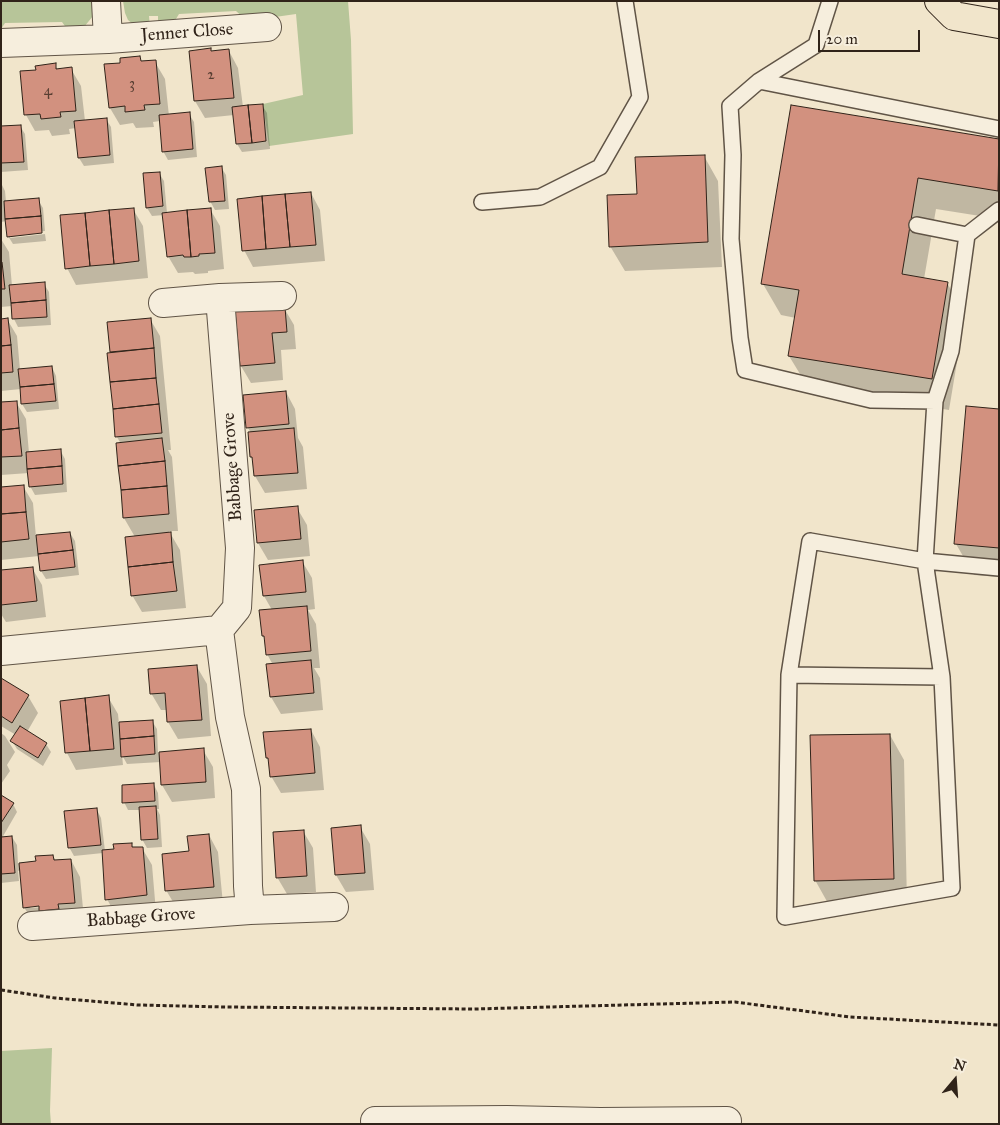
<!DOCTYPE html>
<html>
<head>
<meta charset="utf-8">
<style>
	body { margin:0 }
	#map { position:relative; width:1000px; height:1125px; overflow:hidden; background:#f1e5cb; font-family:"IM FELL Great Primer",serif }
	canvas { display:block }
	.frame { position:absolute; inset:0; border:2px solid #302319; pointer-events:none }
	.north { position:absolute; left:930px; top:1055px; width:50px; height:50px; -webkit-text-stroke:4px #f6eedd; paint-order:stroke; rotate:18deg; font-size:14px; font-weight:700; line-height:20px; text-align:center; color:#302319 }
	.north::after { content:''; display:block; margin:auto; width:18px; height:22px; background:#302319; clip-path:polygon(50% 0,100% 100%,50% 72%,0 100%) }
	.scale { position:absolute; left:818px; top:30px; width:102px; height:22px; box-sizing:border-box; border:2px solid #302319; border-top:0; padding-left:6px; font-size:15px; line-height:18px; white-space:nowrap; color:#302319; -webkit-text-stroke:4px #f6eedd; paint-order:stroke }
</style>
</head>
<body>
<div id="map">
<canvas width="1000" height="1125"></canvas>
<div class="frame"></div>
<div class="north">N</div>
<div class="scale">20 m</div>
</div>
<script>
const c = document.querySelector('canvas').getContext('2d');
c.lineJoin = 'round';
function paint(path, color) { c.fillStyle = color; c.fill(path, 'evenodd'); }
const poly = rows => new Path2D(rows.map(r => 'M' + r).join(''));
function trace(path, color, width, dash) { c.strokeStyle = color; c.lineWidth = width; c.lineCap = dash ? 'butt' : 'round'; c.setLineDash(dash || []); c.stroke(path); }
function write(font, color, halo, rows, align = 'center') {
  c.font = font + ' "IM FELL Great Primer",serif'; c.lineWidth = 4.5; c.setLineDash([]); c.textBaseline = 'middle'; c.strokeStyle = halo; c.fillStyle = color; for (const [text, x, y, turn = 0] of rows) {
    c.save(); c.translate(x, y); c.rotate((+turn || 0) * Math.PI / 180); c.textAlign = isNaN(turn) ? turn : align; if (halo) c.strokeText(text, 0, 0); c.fillText(text, 0, 0); c.restore();
  }
}
const green = poly([
	[12,1,95,1,95,6,93,16,84,27,70,33,62,22,5,23,1,29,1,2],
	[123,1,348,1,351,40,353,134,269,146,263,104,303,95,296,14,247,21,236,11,179,14,171,27,158,26,158,16,149,16,150,28,134,25,128,20,125,13],
	[52,1048,50,1111,51,1124,1,1124,1,1051]
]);
const shadow = poly([
	[211,50,212,53,229,51,238,68,243,107,262,105,267,113,270,149,242,152,237,144,234,115,205,118,195,101,190,52],
	[140,58,142,63,155,62,165,79,169,116,189,114,194,122,197,157,168,160,163,151,160,121,153,122,154,127,136,128,133,123,120,125,110,108,121,64],
	[55,65,58,70,71,69,81,86,85,121,106,119,111,127,114,163,84,166,79,158,76,128,69,129,70,134,52,136,49,130,35,131,26,115,37,71],
	[792,106,999,140,999,219,936,209,924,279,947,283,965,314,949,410,808,387,789,356,796,318,781,315,763,284],
	[20,126,25,134,28,170,1,172,1,127],
	[704,156,718,181,722,267,625,271,610,246,638,195],
	[221,167,226,175,229,209,215,210,210,201],
	[159,173,164,181,167,213,210,209,220,226,224,269,208,271,208,273,195,274,193,272,178,273,168,256,164,215,152,216,147,208],
	[1,183,5,191,6,202,38,200,43,208,45,231,10,235,10,238,45,234,46,241,13,244,8,236,7,221,1,222],
	[311,193,320,210,325,261,253,267,244,250],
	[133,209,143,226,148,278,76,285,67,268],
	[1,239,9,252,12,286,44,284,49,292,51,325,18,327,14,319,12,306,1,307],
	[284,308,294,325,296,349,281,350,283,380,251,383,241,366,236,312],
	[7,319,17,336,20,370,52,367,56,376,59,409,27,412,22,404,21,389,1,391,1,320],
	[150,319,160,336,171,450,168,450,172,457,178,531,169,531,180,550,186,608,142,612,132,595,135,537,124,518,121,444,117,437,108,323],
	[286,392,295,409,298,438,303,447,307,489,265,493,255,476,254,461,251,457,251,433,248,428],
	[16,402,26,419,29,453,60,450,65,459,67,492,35,495,30,486,29,473,1,475,1,403],
	[999,410,999,577,974,575,956,544],
	[23,486,33,503,36,537,70,533,75,541,79,575,46,579,41,571,39,556,1,560,1,488],
	[297,508,307,525,310,556,268,560,258,543],
	[302,561,312,578,315,609,308,610,316,624,320,668,314,668,320,678,323,710,281,714,271,697,268,666,273,665,267,654,266,641,263,636,272,610,264,596,261,566],
	[32,568,42,585,46,617,6,622,1,614,1,572],
	[197,667,207,684,211,736,178,739,168,722,167,710,161,710,151,693],
	[1,679,28,696,38,713,27,732,46,744,51,752,43,766,17,749,12,741,16,735,1,726],
	[108,697,118,714,119,724,152,721,157,729,158,753,203,750,213,767,215,798,172,802,162,785,161,762,127,764,122,755,123,765,76,770,67,753,61,702],
	[311,730,320,747,324,790,281,793,271,776,270,763,267,758,265,734],
	[1,733,5,736,15,752,7,765,10,771,1,784],
	[890,735,904,760,907,904,829,905,815,880],
	[154,785,158,793,159,809,157,809,160,815,162,847,147,848,142,839,140,810,128,810,124,802],
	[1,796,13,804,17,812,2,838,12,837,17,845,18,864,37,863,53,856,56,861,71,860,80,877,84,919,34,924,24,907,20,870,18,871,19,881,1,883],
	[45,904,45,907,30,908,30,906],
	[97,810,101,818,105,851,115,850,131,844,134,848,142,848,152,865,156,912,116,916,107,899,103,853,74,856,69,847],
	[360,827,370,844,374,890,346,892,336,875],
	[303,831,313,848,316,892,287,894,277,877],
	[209,835,218,852,223,904,176,907,166,890]
]);
const building = poly([
	[211,48,211,51,229,49,234,98,194,101,189,51,211,48],
	[140,56,141,61,156,60,160,104,144,105,145,110,125,112,125,106,109,108,104,64,120,63,120,58,140,56],
	[56,63,56,69,72,67,76,111,60,112,61,117,41,119,40,114,24,115,20,71,36,70,35,66,56,63],
	[263,104,266,141,252,143,248,105,263,104],
	[248,105,252,143,236,144,232,107,248,105],
	[791,105,999,139,998,191,918,178,902,274,948,282,932,379,788,356,799,290,761,284,791,105],
	[190,112,193,149,162,152,159,115,190,112],
	[107,118,110,155,78,158,74,121,107,118],
	[21,125,24,162,1,163,1,126,21,125],
	[705,155,708,242,609,247,607,195,637,194,635,157,705,155],
	[222,166,225,201,209,202,205,168,222,166],
	[160,172,163,206,146,208,143,173,160,172],
	[311,192,316,245,290,247,285,194,311,192],
	[285,194,290,247,266,249,262,196,285,194],
	[262,196,266,249,242,251,237,199,262,196],
	[39,198,41,216,5,219,4,201,39,198],
	[134,208,139,261,114,264,109,210,134,208],
	[211,208,215,253,199,254,199,256,191,257,187,210,211,208],
	[109,210,114,264,90,266,85,213,109,210],
	[187,210,191,257,184,257,183,255,167,257,162,213,187,210],
	[85,213,90,266,65,269,60,215,85,213],
	[41,216,42,233,7,237,5,219,41,216],
	[1,262,2,262,5,289,1,289,1,262],
	[45,282,46,300,11,303,9,285,45,282],
	[46,300,47,317,12,319,11,303,46,300],
	[285,307,287,332,272,333,275,363,240,366,235,311,285,307],
	[8,318,11,345,1,346,1,319,8,318],
	[151,318,154,348,110,352,107,322,151,318],
	[11,345,13,372,1,373,1,346,11,345],
	[154,348,156,378,110,382,107,353,154,348],
	[52,366,54,384,20,387,18,369,52,366],
	[156,378,159,404,113,409,110,382,156,378],
	[54,384,56,401,21,404,20,387,54,384],
	[286,391,289,424,246,428,243,395,286,391],
	[17,401,19,428,1,430,1,402,17,401],
	[159,404,162,433,115,437,113,409,159,404],
	[966,406,999,409,999,548,954,544,966,406],
	[19,428,22,456,1,457,1,430,19,428],
	[294,428,298,473,254,476,252,457,250,457,248,432,294,428],
	[162,438,165,461,118,466,116,443,162,438],
	[61,449,62,466,27,469,26,452,61,449],
	[165,461,167,486,121,490,118,466,165,461],
	[62,466,63,484,29,487,27,469,62,466],
	[24,485,26,512,1,514,1,487,24,485],
	[167,486,169,514,123,518,121,490,167,486],
	[298,506,301,539,257,543,254,510,298,506],
	[26,512,29,539,1,542,1,514,26,512],
	[70,532,73,550,38,554,36,535,70,532],
	[171,532,173,562,128,567,125,537,171,532],
	[73,550,75,567,40,571,38,554,73,550],
	[303,560,306,592,263,596,259,565,303,560],
	[173,562,177,591,131,596,128,567,173,562],
	[33,567,37,601,1,605,1,570,33,567],
	[307,606,311,651,266,655,264,636,262,636,259,610,307,606],
	[311,660,314,693,270,697,266,664,311,660],
	[197,665,202,720,167,722,165,693,150,694,148,669,197,665],
	[1,678,29,695,12,723,1,716,1,678],
	[109,695,114,749,90,751,85,698,109,695],
	[85,698,90,751,65,753,60,701,85,698],
	[153,720,154,736,120,739,119,722,153,720],
	[20,726,47,743,38,758,10,741,20,726],
	[311,729,315,773,270,777,268,758,266,758,263,732,311,729],
	[890,734,894,879,814,881,810,735,890,734],
	[154,736,155,754,121,757,120,739,154,736],
	[204,748,206,782,161,785,159,752,204,748],
	[154,783,155,801,122,803,122,785,154,783],
	[1,795,14,803,1,823,1,795],
	[156,806,158,839,141,840,139,807,156,806],
	[97,808,101,845,68,848,64,811,97,808],
	[361,825,365,873,335,875,331,828,361,825],
	[304,830,307,876,276,878,273,832,304,830],
	[209,834,214,887,165,891,162,854,189,851,187,836,209,834],
	[12,836,15,873,1,874,1,837,12,836],
	[132,843,132,847,143,847,147,895,105,900,102,850,114,849,113,844,132,843],
	[53,855,54,860,71,859,75,903,58,904,59,909,39,911,39,906,23,908,19,863,36,861,35,856,53,855]
]);
const path = poly([
	[1,990,55,998,138,1005,224,1007,474,1009,735,1002,850,1017,999,1025]
]);
const lane = poly([
	[830,1,816,45,759,81,730,106,733,155,731,239,740,338,745,370,871,400,935,401,951,351,967,235,917,225],
	[759,81,999,129],
	[482,202,540,197,600,167,640,97,625,1],
	[967,235,999,210],
	[935,401,925,561,999,568],
	[789,675,785,917,952,888,942,677,789,675,810,541,925,561,942,677]
]);
const street = poly([
	[106,1,108,39,267,27],
	[1,43,108,39],
	[220,298,240,548,237,608,219,630,230,717,246,789,248,886,250,910],
	[163,303,220,298,282,296],
	[1,651,219,630],
	[32,926,250,910,334,907],
	[375,1121,507,1120,600,1122,727,1121]
]);
const primary = poly([
	[939,1,954,16,999,24]
]);
const numberNames = [
	["2",211,75],
	["3",132,84],
	["4",48,91]
];
const streetNames = [
	["Jenner Close",187,33,-4],
	["Babbage Grove",233,467,-94],
	["Babbage Grove",141,918,-4]
];
paint(green, '#b7c599');
paint(shadow, '#0003');
paint(building, '#d2917f');
trace(building, '#302319', 1);
trace(lane, '#605446', 18);
trace(street, '#605446', 30);
trace(primary, '#302319', 30);
trace(path, '#302319', 3, [4, 2.5]);
trace(lane, '#f6eedd', 15);
trace(street, '#f6eedd', 28);
trace(primary, '#f1e5cb', 28);
write('15px', '#583e32', null, numberNames);
write('18px', '#302319', '#f6eedd', streetNames);
</script>
</body>
</html>
